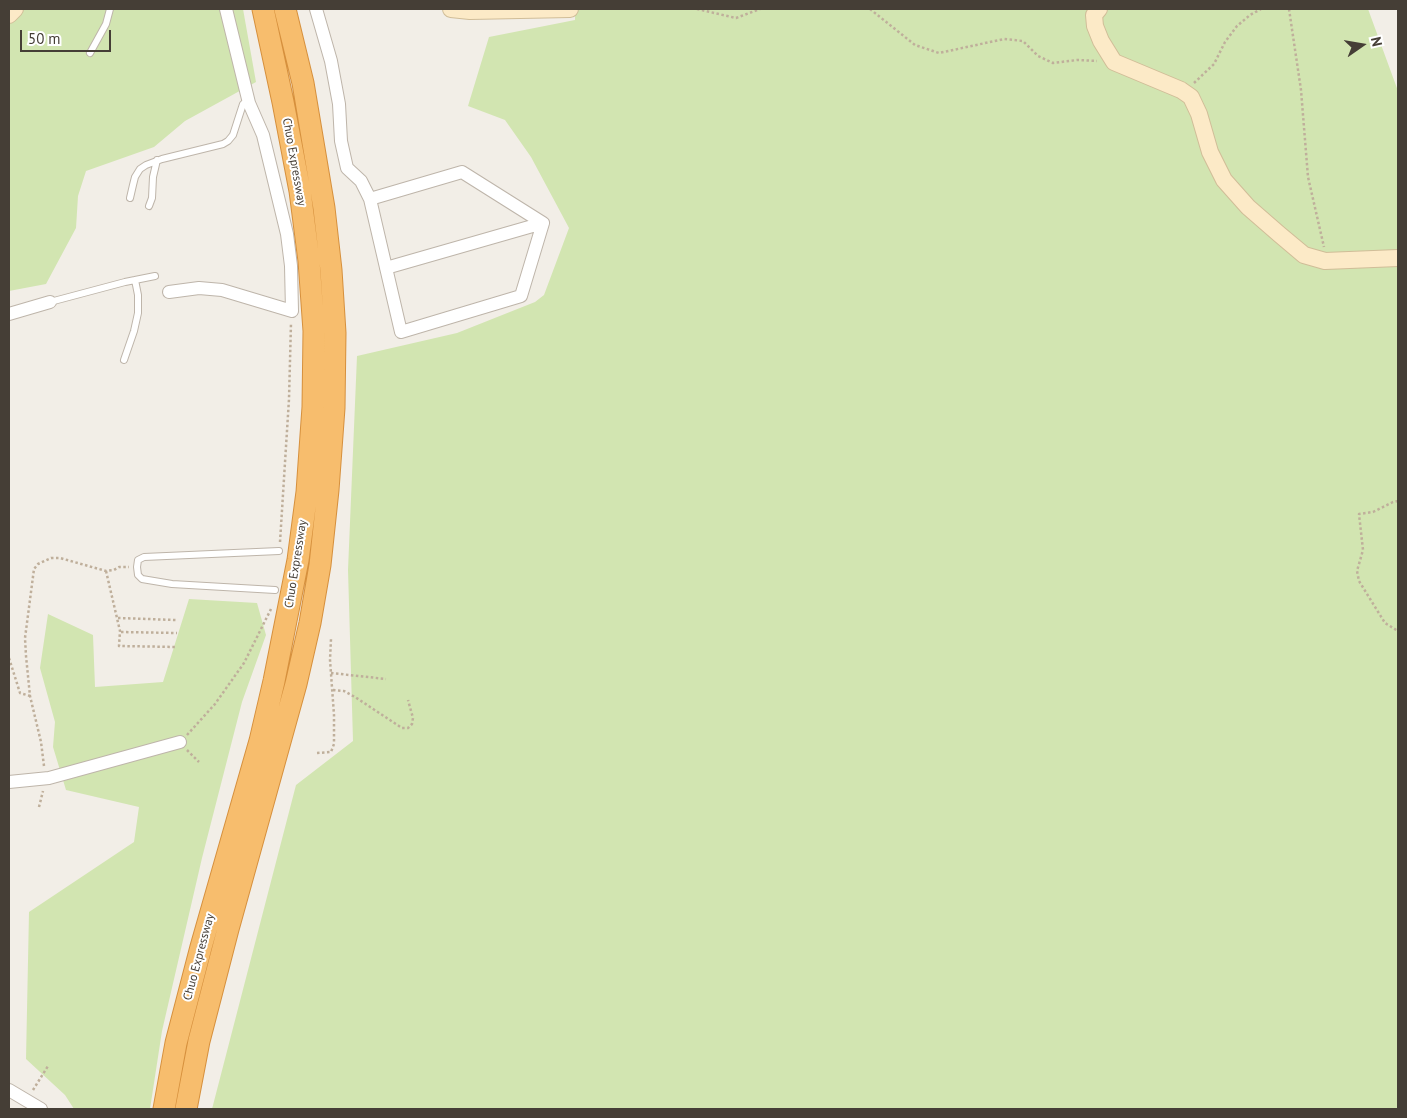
<!DOCTYPE html>
<html>
<head>
<meta charset="utf-8">
<style>
	body { margin:0 }
	#map { position:relative; width:1407px; height:1118px; overflow:hidden; background:#f2eee7; font-family:"PT Sans",sans-serif }
	canvas { display:block }
	.frame { position:absolute; inset:0; border:10px solid #453e36; pointer-events:none }
	.north { position:absolute; left:1337px; top:20px; width:50px; height:50px; -webkit-text-stroke:4px #fff; paint-order:stroke; rotate:77deg; font-size:14px; font-weight:700; line-height:20px; text-align:center; color:#453e36 }
	.north::after { content:''; display:block; margin:auto; width:18px; height:22px; background:#453e36; clip-path:polygon(50% 0,100% 100%,50% 72%,0 100%) }
	.scale { position:absolute; left:20px; top:30px; width:91px; height:22px; box-sizing:border-box; border:2px solid #453e36; border-top:0; padding-left:6px; font-size:15px; line-height:18px; white-space:nowrap; color:#453e36; -webkit-text-stroke:4px #fff; paint-order:stroke }
</style>
</head>
<body>
<div id="map">
<canvas width="1407" height="1118"></canvas>
<div class="frame"></div>
<div class="north">N</div>
<div class="scale">50 m</div>
</div>
<script>
const c = document.querySelector('canvas').getContext('2d');
c.lineJoin = 'round';
function paint(path, color) { c.fillStyle = color; c.fill(path, 'evenodd'); }
const poly = rows => new Path2D(rows.map(r => 'M' + r).join(''));
function trace(path, color, width, dash) { c.strokeStyle = color; c.lineWidth = width; c.lineCap = dash ? 'butt' : 'round'; c.setLineDash(dash || []); c.stroke(path); }
function write(font, color, halo, rows, align = 'center') {
  c.font = font + ' "PT Sans",sans-serif'; c.lineWidth = 4; c.setLineDash([]); c.textBaseline = 'middle'; c.strokeStyle = halo; c.fillStyle = color; for (const [text, x, y, turn = 0] of rows) {
    c.save(); c.translate(x, y); c.rotate((+turn || 0) * Math.PI / 180); c.textAlign = isNaN(turn) ? turn : align; if (halo) c.strokeText(text, 0, 0); c.fillText(text, 0, 0); c.restore();
  }
}
const green = poly([
	[9,9,243,9,256,82,185,121,154,147,86,171,78,196,76,228,46,284,9,291],
	[575,9,1368,9,1398,91,1398,1109,212,1109,296,785,353,741,348,570,357,356,457,333,535,302,544,295,569,228,531,157,505,120,468,106,489,37,575,20],
	[189,599,257,603,266,635,242,702,202,858,162,1031,150,1109,74,1109,65,1095,26,1059,29,912,134,842,139,807,66,790,53,747,55,722,40,668,48,614,93,635,95,687,163,682]
]);
const path = poly([
	[697,9,736,18,760,9],
	[870,9,915,45,939,53,1004,39,1023,41,1038,56,1053,63,1077,60,1097,61],
	[1289,9,1301,90,1308,177,1324,247],
	[1194,83,1214,64,1225,42,1237,26,1250,15,1261,9],
	[1398,501,1393,502,1373,512,1359,514,1363,550,1357,571,1359,581,1385,623,1398,631],
	[280,542,289,399,291,323],
	[106,571,120,631,119,646,177,647],
	[118,618,176,620],
	[121,632,177,633],
	[9,658,20,693,30,696],
	[331,673,386,679],
	[333,690,344,691,355,697,402,728,408,728,412,724,413,718,408,700],
	[187,735,215,704,244,663,271,609],
	[187,750,199,762],
	[317,753,331,752,334,744,334,715,330,660,331,639],
	[44,766,41,742,30,696,26,656,25,638,34,569,38,564,51,558,60,558,106,571,114,570,119,567,129,567],
	[39,807,43,791],
	[33,1090,48,1066]
]);
const lane = poly([
	[90,53,106,24,110,9],
	[130,198,133,185,135,177,140,169,146,165,162,159,223,144,228,141,233,135,243,104,249,100],
	[149,206,152,198,153,177,157,160],
	[50,302,125,282,155,276],
	[124,360,134,331,138,313,138,295,135,280],
	[275,590,172,584,142,579,138,575,137,567,138,560,144,557,279,551]
]);
const street = poly([
	[316,9,331,61,339,104,341,141,347,168,361,181,370,199,462,172,543,223,521,296,401,332,370,199],
	[386,268,543,223],
	[169,292,199,288,222,290,292,311,291,266,287,234,263,135,249,103,226,9],
	[9,314,50,302],
	[9,782,49,778,180,742],
	[9,1090,41,1109]
]);
const secondary = poly([
	[451,9,470,11,570,9],
	[1099,9,1094,15,1095,26,1101,41,1114,62,1181,90,1191,97,1199,114,1210,152,1224,180,1248,207,1279,234,1304,255,1325,261,1398,258],
	[9,15,15,9]
]);
const highway = poly([
	[164,1109,176,1043,201,947,260,741,274,681,298,560,307,492,313,407,314,331,309,261,300,191,283,102,263,9],
	[186,1109,199,1041,228,929,296,684,310,623,320,565,328,490,334,408,335,333,331,270,324,208,303,83,285,9]
]);
const streetNames = [
	["Chuo Expressway",294,162,80],
	["Chuo Expressway",296,564,-81],
	["Chuo Expressway",199,957,-75]
];
paint(green, '#d2e5b1');
trace(lane, '#beb5aa', 8);
trace(street, '#beb5aa', 14);
trace(secondary, '#d0bd98', 18);
trace(highway, '#d6903d', 23);
trace(path, '#bfaf9b', 2.5, [2.5, 2.5]);
trace(lane, '#fff', 6);
trace(street, '#fff', 12);
trace(secondary, '#fceac7', 16);
trace(highway, '#f7bd6d', 21);
write('12px', '#453e36', '#fff', streetNames);
</script>
</body>
</html>
